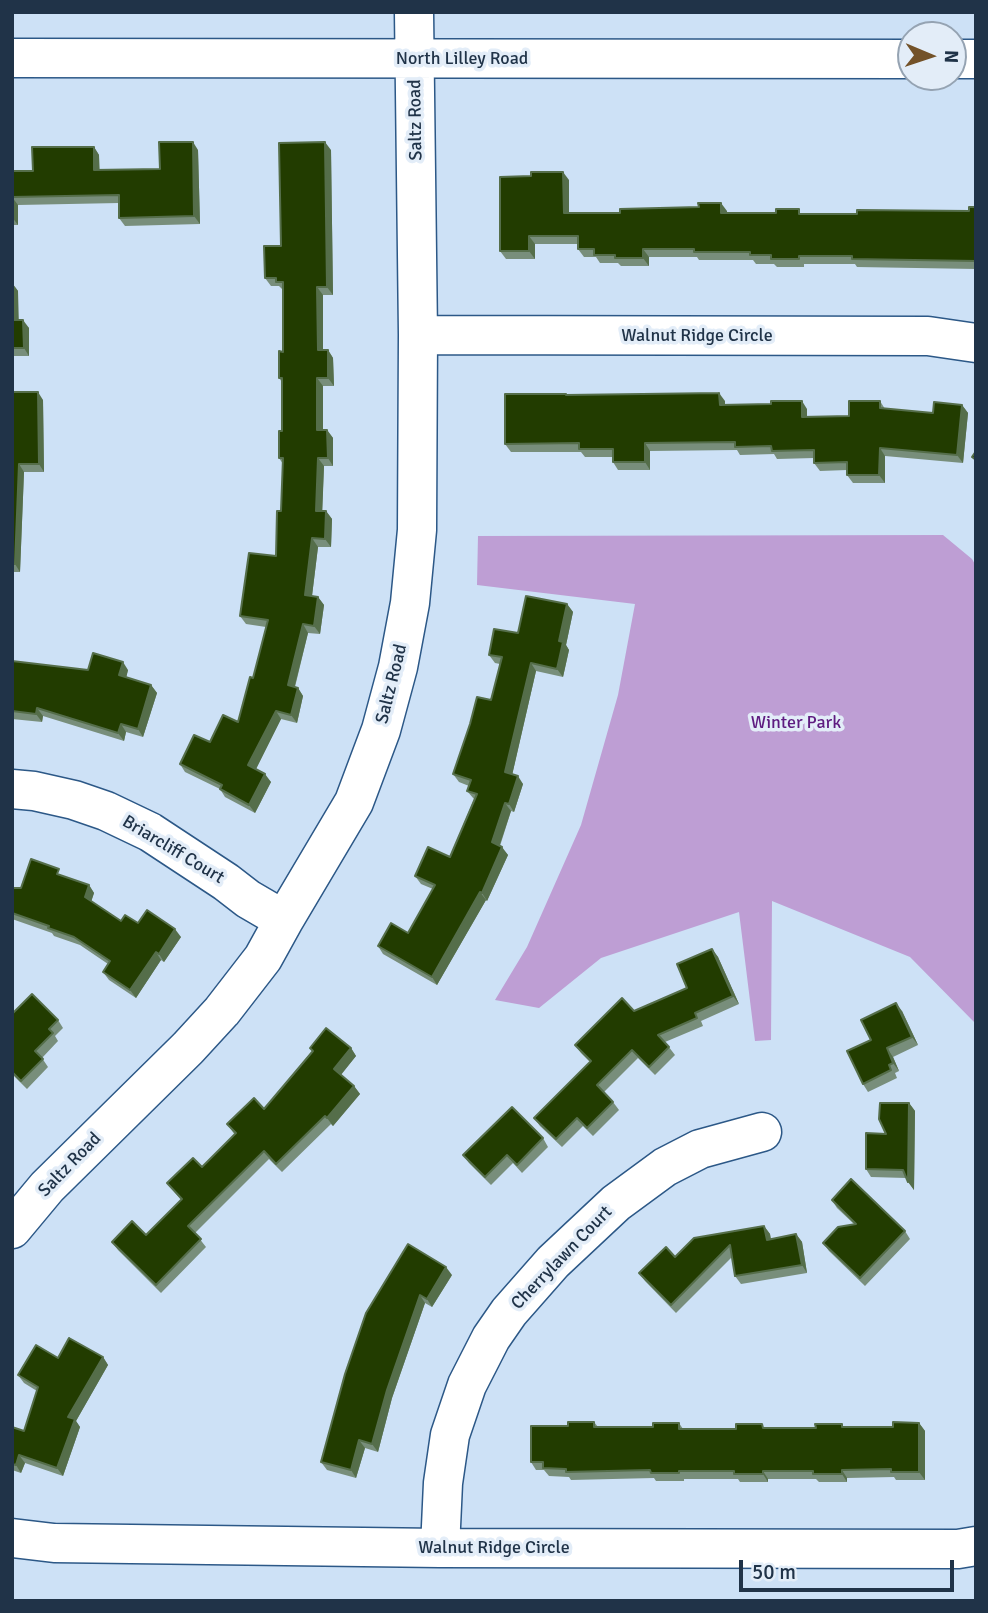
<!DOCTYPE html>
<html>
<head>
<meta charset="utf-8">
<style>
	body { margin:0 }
	#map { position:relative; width:988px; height:1613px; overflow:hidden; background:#cde1f6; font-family:Signika,sans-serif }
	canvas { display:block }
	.frame { position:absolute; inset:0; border:14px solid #203348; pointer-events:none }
	.north { position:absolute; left:897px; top:21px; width:70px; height:70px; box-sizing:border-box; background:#e3edf8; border:2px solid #95a3b2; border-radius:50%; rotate:92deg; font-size:19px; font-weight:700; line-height:28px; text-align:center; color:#203348 }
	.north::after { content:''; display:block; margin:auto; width:24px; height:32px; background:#735229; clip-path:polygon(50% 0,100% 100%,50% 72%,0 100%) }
	.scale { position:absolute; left:739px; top:1560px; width:215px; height:32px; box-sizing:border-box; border:4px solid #203348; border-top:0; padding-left:9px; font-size:21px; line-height:24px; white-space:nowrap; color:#203348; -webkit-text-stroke:5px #e3edf8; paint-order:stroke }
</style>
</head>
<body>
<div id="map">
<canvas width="988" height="1613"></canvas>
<div class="frame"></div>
<div class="north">N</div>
<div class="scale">50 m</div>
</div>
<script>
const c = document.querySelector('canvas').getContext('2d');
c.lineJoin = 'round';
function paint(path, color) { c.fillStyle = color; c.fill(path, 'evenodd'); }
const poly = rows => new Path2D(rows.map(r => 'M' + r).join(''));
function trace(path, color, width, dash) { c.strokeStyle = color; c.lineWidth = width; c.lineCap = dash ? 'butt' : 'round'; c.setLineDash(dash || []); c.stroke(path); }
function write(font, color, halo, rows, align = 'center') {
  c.font = font + ' Signika,sans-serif'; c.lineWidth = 7; c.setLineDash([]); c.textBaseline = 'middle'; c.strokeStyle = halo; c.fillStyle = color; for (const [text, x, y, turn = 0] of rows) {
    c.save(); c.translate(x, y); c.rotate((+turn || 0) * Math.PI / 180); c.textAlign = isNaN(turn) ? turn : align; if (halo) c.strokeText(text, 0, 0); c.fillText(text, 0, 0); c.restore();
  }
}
const green = poly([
	[943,535,972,559,976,566,976,1024,910,957,772,901,771,1040,755,1041,739,912,601,958,539,1008,495,1000,527,947,581,825,618,695,635,604,477,585,478,536]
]);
const minor = poly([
	[12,58,911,59],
	[953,59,976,59],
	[418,335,928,336,976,343],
	[12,789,34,791,74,800,106,811,150,832,226,882,248,899,284,920],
	[12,1229,47,1187,188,1048,222,1011,263,958,284,920,354,802,381,730,398,667,410,603,417,530,418,335,414,12],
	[12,1538,54,1543,440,1548,958,1549,976,1546],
	[440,1548,443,1483,450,1435,467,1385,491,1338,509,1312,553,1262,616,1203,665,1167,700,1149,762,1132]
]);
const wall = poly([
	[94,147,99,155,99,170,160,169,198,150,200,224,125,226,119,218,119,203,18,205,18,225,12,225,12,171,33,171],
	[331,150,333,295,323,295,323,350,328,350,333,358,334,386,323,386,323,430,327,430,333,438,333,466,324,466,322,511,326,511,332,519,331,547,318,547,312,596,318,597,324,605,320,634,308,633,295,687,298,688,303,696,297,723,281,719,256,769,271,782,255,813,225,797,220,789,185,772,180,764,238,722,253,678,266,627,246,624,240,616,276,556,281,511,283,464,279,458,282,431,282,382,279,378,283,352,283,290,279,286,271,286,265,278],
	[569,180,569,213,727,211,727,213,857,214,969,211,976,207,976,269,857,267,855,264,804,264,804,267,777,267,774,264,756,264,753,260,699,260,697,257,649,257,649,266,621,266,618,263,600,263,596,257,584,257,578,249,578,244,535,244,535,259,506,259,500,251],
	[12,283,18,291,18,320,29,328,29,356,12,356],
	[12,392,43,400,44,472,24,472,20,572,12,572],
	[566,394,567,395,725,401,725,405,807,409,807,417,849,416,880,401,885,409,933,413,962,405,968,413,963,463,885,456,885,483,853,483,847,475,847,470,820,471,814,463,814,458,777,459,774,454,740,455,737,450,650,451,650,470,618,470,613,462,613,457,585,457,581,452,511,452,505,444],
	[567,604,573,612,566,645,569,650,563,677,536,671,512,775,523,784,514,812,511,811,500,846,508,855,487,901,486,900,437,985,383,954,378,946,408,933,433,889,421,884,415,876,450,857,474,799,467,791,469,786,459,782,453,774,491,700,500,664,495,663,489,655,518,633],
	[12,661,88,670,128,670,126,677,151,685,157,693,143,737,126,732,124,741,43,716,42,722,12,719],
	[64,877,89,885,94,893,91,902,121,921,138,923,181,937,164,962,161,960,136,998,109,980,103,972,108,964,80,945,54,936,52,933,12,919,12,888,21,888],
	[712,949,718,957,739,1004,701,1021,703,1026,665,1042,675,1055,655,1075,638,1058,604,1092,613,1102,619,1110,593,1136,583,1126,562,1147,540,1126,534,1118,590,1062,581,1053,575,1045,634,1011,687,988],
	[902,1011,918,1045,893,1057,899,1071,895,1073,897,1078,868,1092,863,1084,871,1040],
	[12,1014,58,1020,63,1028,55,1036,58,1041,42,1058,48,1067,27,1089,14,1076,12,1077],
	[310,1048,351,1048,356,1056,341,1075,354,1086,360,1094,333,1126,331,1124,282,1172,269,1159,195,1233,206,1247,161,1293,118,1250,112,1242,146,1235,181,1200,167,1183,202,1167,235,1135,227,1124,264,1109,312,1051],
	[909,1103,915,1111,914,1190,906,1178,871,1177,866,1169,886,1134],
	[543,1138,548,1147,522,1173,513,1163,491,1185,469,1163,463,1155],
	[832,1200,905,1231,910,1239,865,1286,829,1251,823,1243,854,1224,837,1208],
	[764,1226,770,1234,771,1239,796,1234,802,1242,807,1273,741,1284,735,1276,732,1257,676,1313,645,1281,639,1273,675,1257],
	[452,1275,432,1307,425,1303,392,1398,378,1452,365,1448,356,1478,327,1470,321,1462,366,1313],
	[103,1357,108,1365,76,1421,80,1427,63,1476,25,1463,21,1473,12,1470,12,1427,24,1431,37,1391,24,1383,18,1375,58,1358],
	[594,1422,598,1427,653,1427,679,1423,683,1429,893,1427,919,1423,925,1431,925,1480,896,1480,894,1477,847,1478,847,1482,819,1482,816,1479,768,1479,768,1482,740,1482,738,1479,684,1479,684,1481,656,1481,654,1478,571,1480,569,1477,549,1476,544,1470,536,1470,531,1462,568,1426]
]);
const shadedWall = poly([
	[193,142,198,150,200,224,194,216],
	[325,142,331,150,333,295,327,287],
	[94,147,99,155,100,178,94,170],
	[563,172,569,180,569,221,564,213],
	[12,197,18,205,18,225,12,217],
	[721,203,727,211,727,221,721,213],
	[529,236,535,244,535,259,529,251],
	[643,249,649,257,649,266,643,258],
	[12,283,18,291,19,328,13,320],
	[317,287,323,295,323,358,318,350],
	[23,320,29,328,29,356,24,348],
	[328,350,333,358,334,386,328,378],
	[317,378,323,386,323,438,317,430],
	[38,392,43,400,44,472,39,464],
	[719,393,725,401,725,413,720,405],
	[802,401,807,409,807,425,802,417],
	[962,405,968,413,963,463,957,455],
	[327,430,333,438,333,466,328,458],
	[645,443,650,451,650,470,645,462],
	[880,448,885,456,885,483,879,475],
	[318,458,324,466,322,519,316,511],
	[19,464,24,472,20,572,15,564],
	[326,511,332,519,331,547,325,539],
	[312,538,318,547,311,604,305,595],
	[318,597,324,605,320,634,314,626],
	[567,604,573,612,566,645,569,650,563,677,557,669,559,641],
	[303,624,308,633,293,693,288,685],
	[123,662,128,670,125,683,119,675],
	[531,663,536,671,511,780,505,772],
	[151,685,157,693,143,737,138,729],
	[298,688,303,696,297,723,291,715],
	[37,708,43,716,42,722,36,714],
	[276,711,281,719,254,773,248,765],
	[121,724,126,732,124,741,118,733],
	[265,774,271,782,255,813,249,805],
	[518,776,523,784,514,812,509,804],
	[505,803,511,811,498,850,492,842],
	[502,847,508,855,487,901,482,893],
	[89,885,94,893,90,905,85,897],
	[480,892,486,900,437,985,432,977],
	[175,929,181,937,164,962,159,954],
	[712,949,718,957,739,1004,733,996],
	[156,952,161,960,136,998,130,990],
	[896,1003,902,1011,918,1045,912,1037],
	[351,1048,356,1056,339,1077,334,1069],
	[887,1048,893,1057,899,1071,893,1063],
	[354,1086,360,1094,333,1126,327,1118],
	[909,1103,915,1111,914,1190,908,1182],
	[764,1226,770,1234,772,1248,767,1240],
	[796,1234,802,1242,807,1273,802,1265],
	[446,1267,452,1275,432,1307,427,1299],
	[420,1295,425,1303,392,1398,378,1452,372,1444,387,1390],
	[103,1357,108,1365,76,1421,80,1427,63,1476,57,1468,68,1417],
	[919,1423,925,1431,925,1480,919,1472],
	[359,1440,365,1448,356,1478,351,1470],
	[19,1455,25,1463,21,1473,16,1465],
	[842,1470,847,1478,847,1482,842,1474],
	[763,1471,768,1479,768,1482,763,1474]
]);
const building = poly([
	[159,142,193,142,194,216,119,218,119,195,12,197,12,171,33,171,32,147,94,147,94,170,160,169,159,142],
	[325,142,327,287,317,287,318,350,328,350,328,378,317,378,317,430,327,430,328,458,318,458,316,511,326,511,325,539,312,538,305,595,318,597,314,626,303,624,288,685,298,688,291,715,276,711,248,765,265,774,249,805,220,789,222,785,180,764,194,735,210,742,223,715,238,722,250,677,253,678,268,620,240,616,249,553,276,556,277,511,281,511,283,458,279,458,279,431,282,431,282,378,279,378,279,351,283,352,283,282,276,282,276,278,265,278,264,246,281,246,279,143,325,142],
	[531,172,563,172,564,213,620,213,620,209,699,207,698,203,721,203,721,213,776,213,776,209,799,209,799,214,857,214,857,210,969,211,969,207,976,207,976,261,852,259,852,256,799,256,799,259,771,259,771,255,750,255,750,252,694,252,694,249,643,249,643,258,615,258,615,255,594,255,594,249,578,249,578,236,529,236,529,251,500,251,500,177,531,176,531,172],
	[12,283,13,320,23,320,24,348,12,348,12,283],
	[12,392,38,392,39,464,19,464,15,564,12,564,12,392],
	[719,393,720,405,771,404,771,401,802,401,802,417,849,416,849,401,880,401,880,408,933,413,934,402,962,405,957,455,880,448,879,475,847,475,847,462,814,463,814,450,772,451,771,446,735,447,735,442,645,443,645,462,613,462,613,449,579,449,579,443,505,444,505,394,566,394,566,395,719,393],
	[976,451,976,460,972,457,976,451],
	[526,596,567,604,559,641,563,642,557,669,531,663,505,772,518,776,509,804,505,803,492,842,502,847,482,893,480,892,432,977,378,946,391,923,408,933,435,885,415,876,428,847,450,857,477,794,467,791,471,780,453,774,470,724,477,697,491,700,502,657,489,655,494,629,518,633,526,596],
	[93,653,123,662,119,675,151,685,138,729,121,724,118,733,37,708,36,714,12,711,12,661,88,670,93,653],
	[31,859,59,869,57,874,89,885,85,897,121,921,125,915,138,923,147,910,175,929,159,954,156,952,130,990,103,972,110,961,74,937,48,928,49,926,12,913,12,888,21,888,31,859],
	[712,949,733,996,695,1013,697,1018,658,1035,669,1047,649,1067,632,1050,597,1085,613,1102,587,1128,577,1118,556,1139,534,1118,591,1061,575,1045,622,998,634,1011,687,988,677,964,712,949],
	[32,994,58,1020,49,1029,53,1033,35,1051,43,1059,21,1081,12,1072,12,1014,32,994],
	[896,1003,912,1037,887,1048,893,1063,889,1065,891,1070,863,1084,847,1051,871,1040,861,1020,896,1003],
	[326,1028,351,1048,334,1069,354,1086,327,1118,325,1116,276,1164,264,1151,188,1226,201,1239,156,1285,112,1242,132,1221,146,1235,182,1199,167,1183,193,1158,202,1167,236,1133,227,1124,254,1098,264,1109,313,1051,310,1048,326,1028],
	[880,1103,909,1103,908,1182,903,1170,866,1169,866,1133,886,1134,879,1119,880,1103],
	[512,1107,543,1138,517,1165,507,1155,485,1177,463,1155,512,1107],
	[851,1179,905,1231,860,1278,823,1243,838,1227,856,1224,832,1200,851,1179],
	[764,1226,767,1240,796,1234,802,1265,735,1276,730,1245,671,1305,639,1273,666,1247,675,1257,694,1238,764,1226],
	[408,1244,446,1267,427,1299,420,1295,387,1390,372,1444,359,1440,351,1470,321,1462,345,1374,366,1313,408,1244],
	[69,1338,103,1357,68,1417,75,1419,57,1468,19,1455,16,1465,12,1464,12,1427,24,1431,38,1387,18,1375,36,1345,58,1358,69,1338],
	[568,1422,594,1422,594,1427,653,1427,653,1423,679,1423,679,1429,736,1429,736,1424,762,1424,763,1428,816,1428,815,1424,842,1424,842,1427,893,1427,893,1422,919,1423,919,1472,891,1472,891,1469,842,1470,842,1474,813,1474,813,1471,763,1471,763,1474,734,1474,734,1471,679,1471,679,1473,651,1473,650,1470,566,1472,566,1469,543,1468,543,1462,531,1462,531,1426,568,1426,568,1422]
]);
const streetNames = [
	["North Lilley Road",462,59],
	["Saltz Road",416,120,-91],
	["Walnut Ridge Circle",697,336],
	["Saltz Road",392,684,-76],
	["Briarcliff Court",173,850,31],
	["Saltz Road",70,1165,-46],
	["Cherrylawn Court",562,1258,-46],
	["Walnut Ridge Circle",494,1548]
];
const parkNames = [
	["Winter Park",796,723]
];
paint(green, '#be9ed4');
trace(minor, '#2c5887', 41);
trace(minor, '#fff', 38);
paint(wall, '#788e7b');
paint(shadedWall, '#556e4a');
paint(building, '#223c00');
trace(building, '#556e4a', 2);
write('18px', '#203348', '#e3edf8', streetNames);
write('18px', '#5e1b80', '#e3edf8', parkNames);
</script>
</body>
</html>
